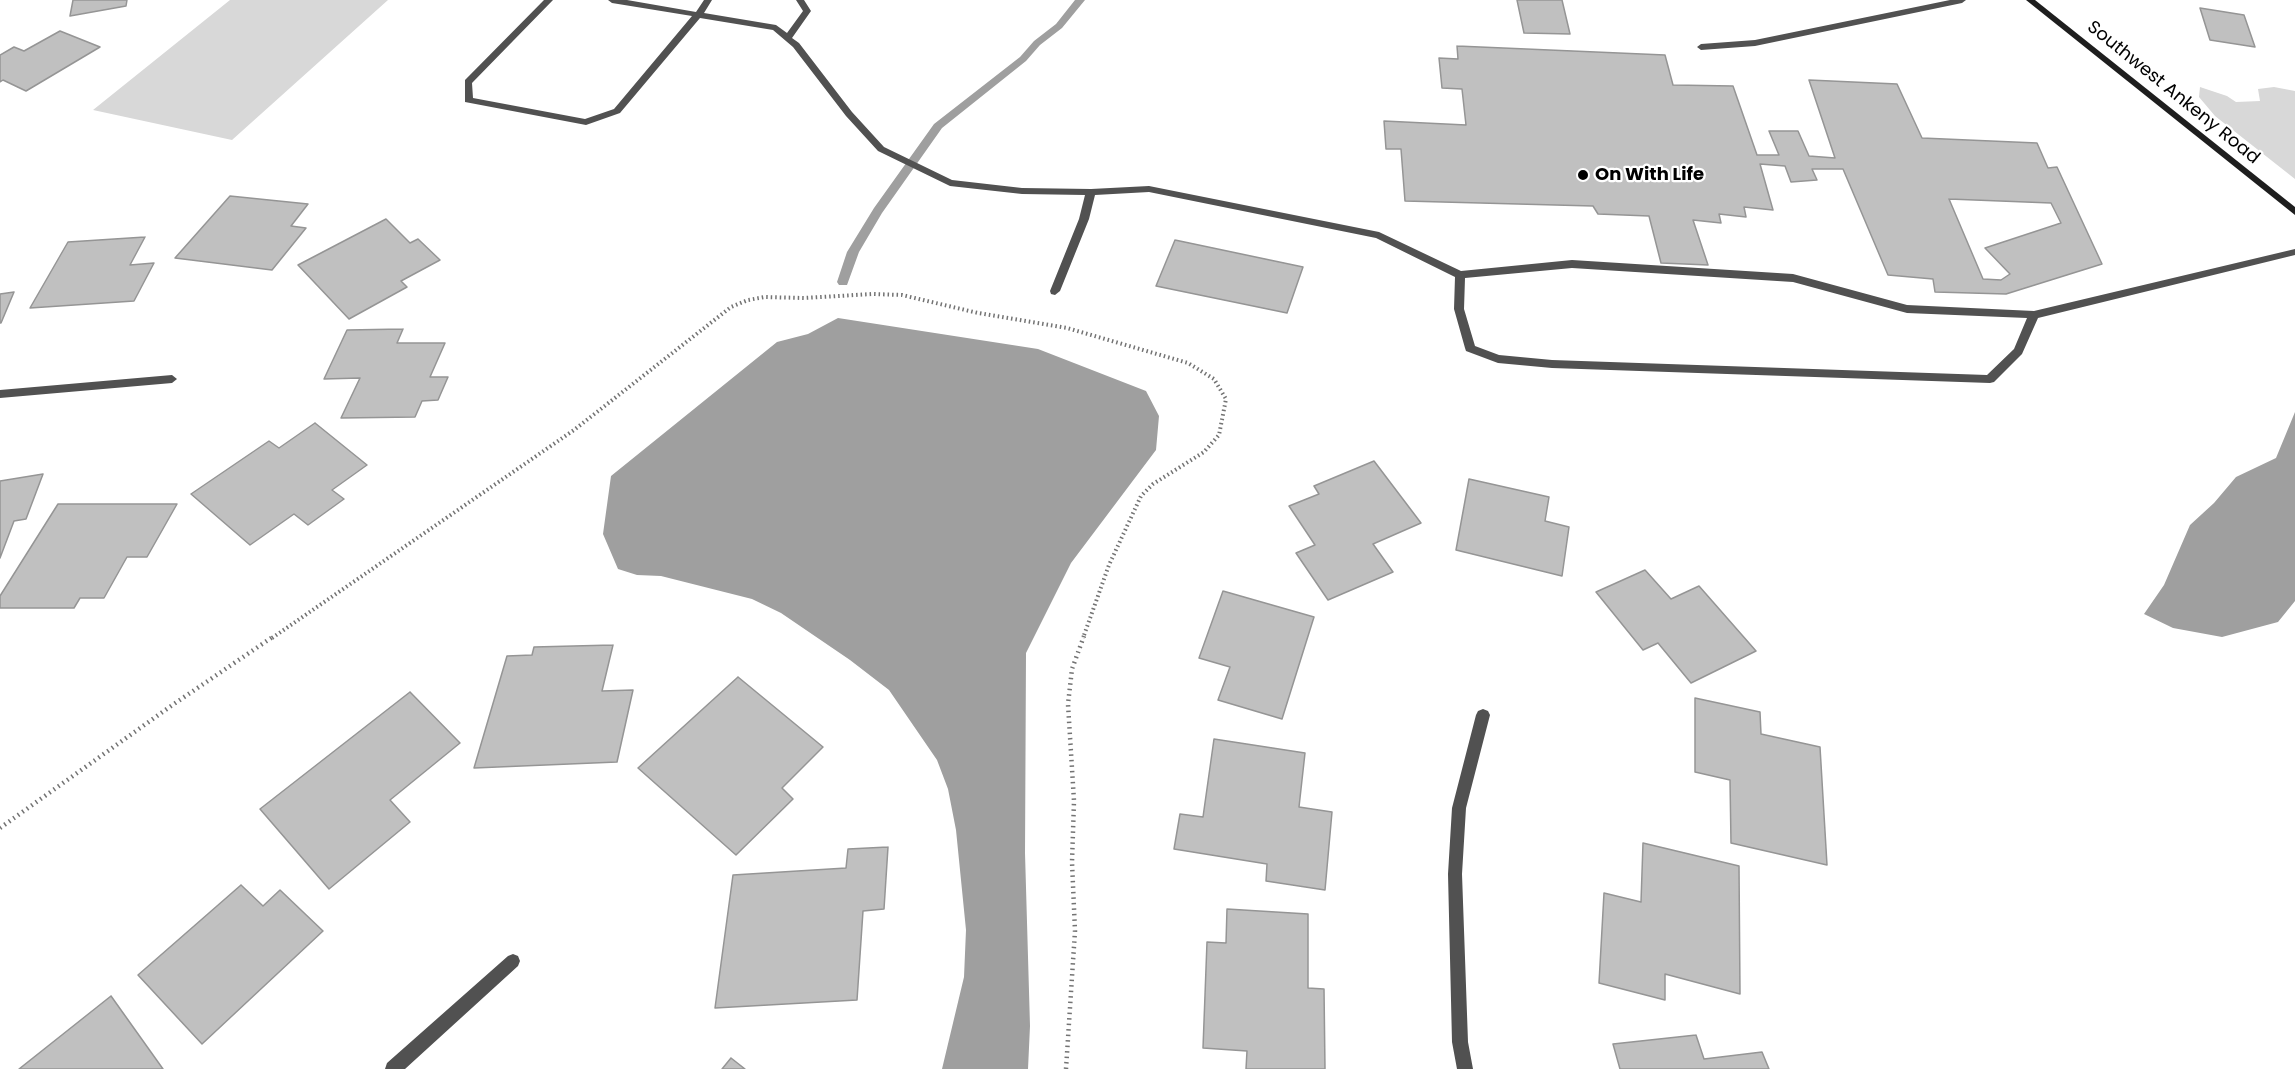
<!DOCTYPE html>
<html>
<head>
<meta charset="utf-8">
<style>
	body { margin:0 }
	canvas { display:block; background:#fff }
</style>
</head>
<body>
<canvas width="2295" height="1069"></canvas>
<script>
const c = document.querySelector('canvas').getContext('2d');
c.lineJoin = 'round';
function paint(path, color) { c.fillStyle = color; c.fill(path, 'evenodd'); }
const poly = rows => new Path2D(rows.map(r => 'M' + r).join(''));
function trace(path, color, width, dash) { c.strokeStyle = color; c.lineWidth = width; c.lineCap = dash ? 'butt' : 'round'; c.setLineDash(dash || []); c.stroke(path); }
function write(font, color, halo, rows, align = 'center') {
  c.font = font + ' Poppins,sans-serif'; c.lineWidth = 4.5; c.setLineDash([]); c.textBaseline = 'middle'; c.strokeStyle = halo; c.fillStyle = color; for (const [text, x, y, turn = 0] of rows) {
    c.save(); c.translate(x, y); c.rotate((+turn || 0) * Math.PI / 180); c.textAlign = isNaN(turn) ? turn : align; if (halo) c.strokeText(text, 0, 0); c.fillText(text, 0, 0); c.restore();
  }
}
const green = poly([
	[230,0,388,0,232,140,93,110],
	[2200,87,2227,96,2236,102,2260,101,2258,89,2274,87,2295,91,2295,179,2215,116,2199,97]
]);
const water = poly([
	[838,318,1038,349,1146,391,1159,416,1156,450,1071,563,1026,653,1025,853,1030,1026,1028,1069,942,1069,964,977,966,930,956,830,948,789,937,760,889,690,850,660,781,613,752,599,661,576,637,575,618,569,603,534,611,476,777,342,808,334],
	[2295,412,2295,601,2278,622,2222,637,2173,628,2144,614,2164,585,2190,525,2214,503,2236,477,2276,458]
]);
const stream = poly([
	[1075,0,1085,0,1062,28,1040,45,1026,61,942,128,882,213,859,252,847,285,839,285,837,282,847,252,874,208,934,124,1020,57,1034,41,1056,24,1075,0]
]);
const building = poly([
	[73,0,127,0,126,6,70,16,73,0],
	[1517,0,1562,0,1570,34,1524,33,1517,0],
	[2200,8,2244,15,2255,47,2210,40,2200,8],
	[60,31,100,47,26,91,3,80,0,82,0,55,14,47,24,51,60,31],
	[1457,46,1665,55,1673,85,1733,86,1757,155,1779,155,1769,131,1798,131,1809,156,1835,158,1809,80,1897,84,1922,138,2037,143,2048,168,2057,167,2102,264,2006,294,1935,292,1933,279,1888,275,1843,169,1812,169,1817,180,1791,182,1785,166,1760,164,1773,210,1744,207,1746,217,1719,214,1721,223,1693,220,1708,265,1661,263,1649,216,1598,214,1593,206,1405,201,1401,149,1386,149,1384,121,1466,125,1462,89,1442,88,1439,58,1458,59,1457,46],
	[1949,199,2051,203,2061,223,1985,248,2010,274,2001,280,1983,279,1949,199],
	[230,196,308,204,291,226,306,228,272,270,175,258,230,196],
	[386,219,410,243,418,239,440,260,401,281,407,287,349,319,298,265,386,219],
	[145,237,130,265,154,263,134,301,30,308,68,242,145,237],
	[1175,240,1303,267,1287,313,1156,286,1175,240],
	[14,292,1,323,0,323,0,294,14,292],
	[403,329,397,343,445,343,430,377,448,377,438,400,422,401,415,417,341,418,360,378,324,379,347,330,403,329],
	[315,423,367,465,332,490,344,499,308,525,294,514,250,545,191,494,269,441,279,448,315,423],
	[1374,461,1421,523,1373,544,1393,572,1328,600,1296,553,1315,545,1289,506,1319,494,1314,486,1374,461],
	[43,474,26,519,14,521,0,558,0,481,43,474],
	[1469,479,1549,497,1545,521,1569,527,1562,576,1456,550,1469,479],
	[58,504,177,504,147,557,127,557,104,598,80,598,74,608,0,608,0,596,58,504],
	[1645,570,1671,599,1699,586,1756,651,1691,683,1658,643,1643,650,1596,592,1645,570],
	[1223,591,1314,617,1282,719,1218,700,1230,667,1199,658,1223,591],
	[613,645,602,691,633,690,617,762,474,768,507,656,532,655,534,647,613,645],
	[738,677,823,747,782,788,793,799,736,855,638,768,738,677],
	[410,692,460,743,390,800,410,822,329,889,260,809,410,692],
	[1695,698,1760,712,1761,734,1820,747,1827,865,1731,843,1730,780,1695,772,1695,698],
	[1214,739,1305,753,1299,807,1332,812,1325,890,1266,881,1267,864,1174,849,1180,814,1203,817,1214,739],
	[1643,843,1739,866,1740,994,1665,974,1665,1000,1599,983,1604,893,1641,902,1643,843],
	[888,847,884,909,863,911,857,1000,715,1008,733,875,846,868,848,849,888,847],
	[241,885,263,906,280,890,323,931,202,1044,138,975,241,885],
	[1227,909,1308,914,1308,988,1324,989,1325,1069,1246,1069,1247,1051,1203,1048,1207,942,1226,943,1227,909],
	[111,996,163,1069,19,1069,111,996],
	[1696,1035,1704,1059,1762,1052,1769,1069,1620,1069,1613,1044,1696,1035],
	[731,1058,745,1069,722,1069,731,1058]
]);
const pathFar1 = poly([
	[272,638,574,430,731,307,748,300,765,297,804,298,872,294,902,295,978,313,1067,328,1188,363,1214,379,1226,399,1219,435,1204,452,1153,484,1141,496,1109,565,1083,638]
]);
const path = poly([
	[0,828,171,706,274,636],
	[1066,1069,1075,931,1072,862,1074,801,1068,704,1072,669,1084,636]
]);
const lane = poly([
	[544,0,553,0,472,83,473,98,585,119,614,109,692,16,612,3,608,0,627,0,696,12,704,0,712,0,704,13,776,25,787,33,803,11,796,0,804,0,811,11,792,38,799,43,852,112,884,147,952,180,1022,188,1091,189,1149,186,1379,232,1461,271,1572,260,1793,274,1907,305,2034,311,2295,249,2295,255,2038,318,2022,354,1994,382,1990,383,1552,368,1498,363,1466,351,1465,348,1454,309,1455,277,1376,238,1149,192,1095,195,1089,219,1060,291,1055,295,1051,294,1050,291,1079,219,1085,195,1022,194,950,186,878,151,846,116,793,47,773,30,700,18,620,113,586,125,465,102,465,80,544,0],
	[1572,268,1793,282,1907,313,2027,318,2014,349,1987,375,1552,360,1499,355,1475,346,1464,309,1465,278,1572,268],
	[1950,0,1966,0,1962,3,1755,46,1701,50,1697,47,1701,44,1755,40,1950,0]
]);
const street = poly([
	[172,375,177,379,172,383,0,398,0,390,172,375],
	[1483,709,1488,711,1490,715,1466,808,1462,874,1468,1042,1473,1069,1457,1069,1452,1042,1448,874,1452,808,1476,715,1478,711,1483,709],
	[513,954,518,956,520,961,518,966,405,1069,385,1069,387,1063,508,956,513,954]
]);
const secondary = poly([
	[2026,0,2035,0,2295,207,2295,215,2026,0]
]);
const markers = [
	[1583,175,6,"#000"]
];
const farStreetnames = [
	["Southwest Ankeny Road",2173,93,39]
];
const farPoinames = [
	["On With Life",1595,175]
];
paint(green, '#d8d8d8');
paint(water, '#9f9f9f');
paint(stream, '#9f9f9f');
paint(building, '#c0c0c0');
trace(building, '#959595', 1.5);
trace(pathFar1, '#737373', 4, [1.5, 3]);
trace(path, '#737373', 4.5, [1.5, 4]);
paint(lane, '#515151');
paint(street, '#515151');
paint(secondary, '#1e1e1e');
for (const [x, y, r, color] of markers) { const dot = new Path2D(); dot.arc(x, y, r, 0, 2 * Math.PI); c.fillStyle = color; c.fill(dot); trace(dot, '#fff', 2); }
write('18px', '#000', '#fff', farStreetnames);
write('bold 18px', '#000', '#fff', farPoinames, 'left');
</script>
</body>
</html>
